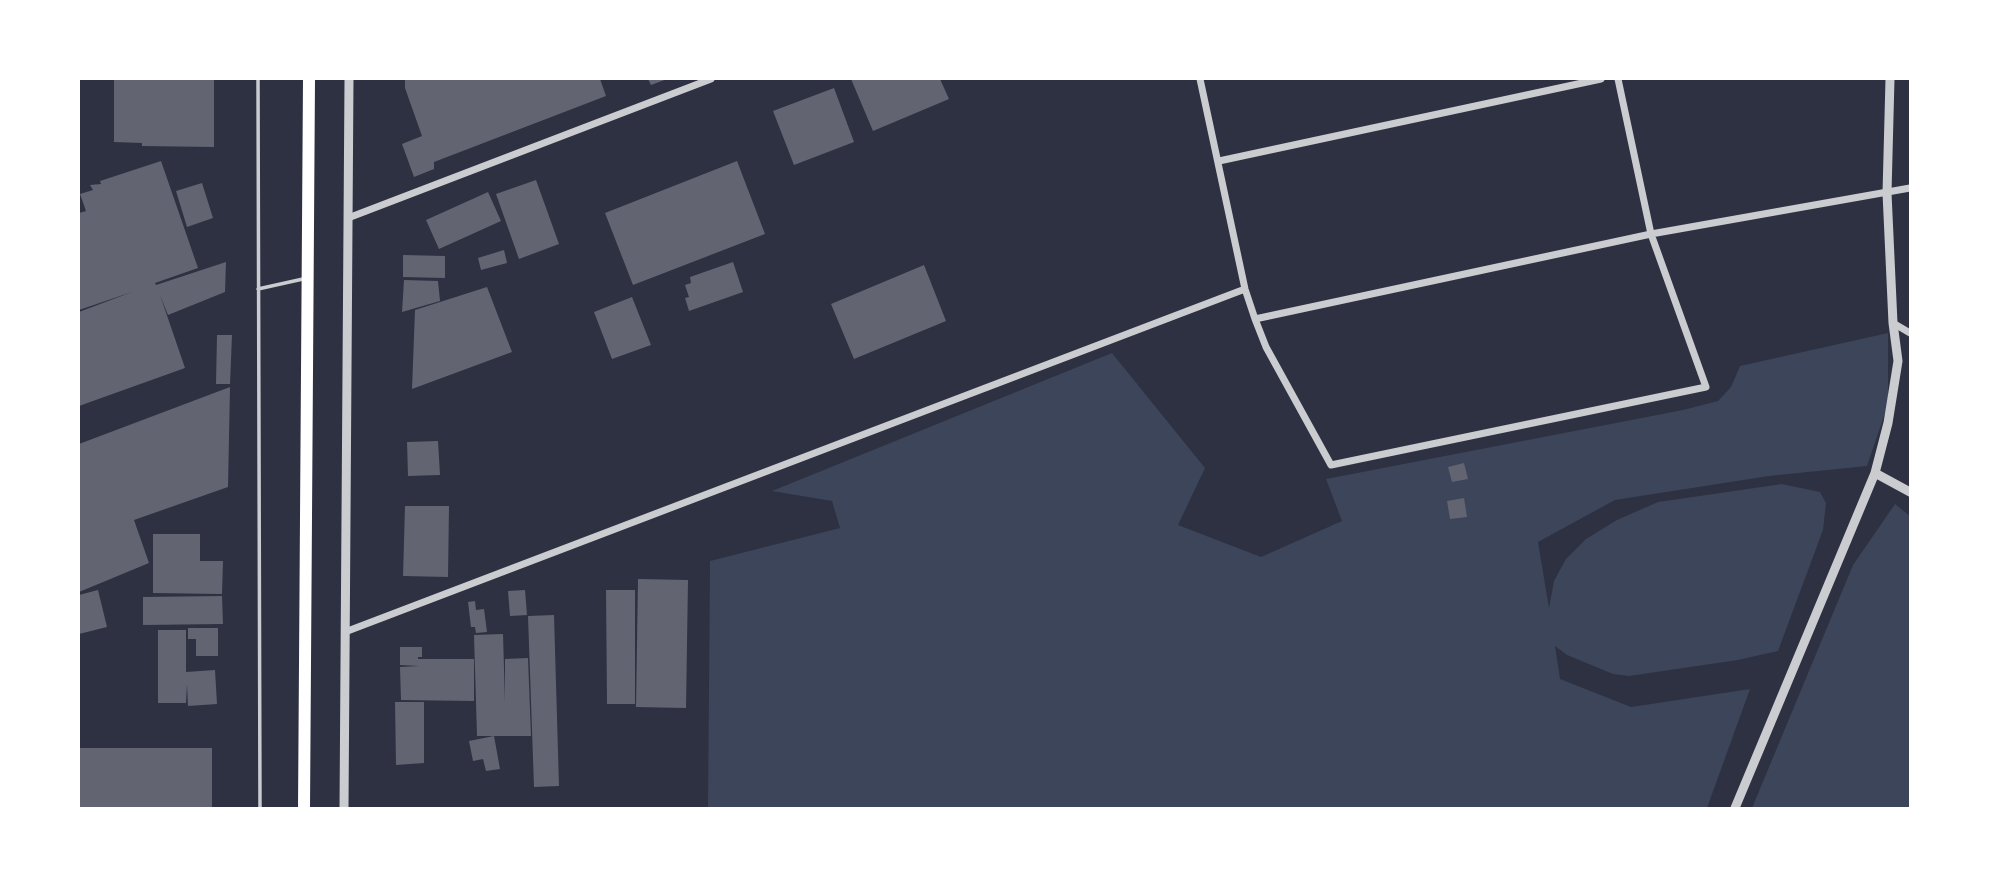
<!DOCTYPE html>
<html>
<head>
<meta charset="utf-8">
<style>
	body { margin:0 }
	#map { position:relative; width:1989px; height:887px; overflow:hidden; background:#2d3142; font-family:Signika,sans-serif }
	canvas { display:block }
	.frame { position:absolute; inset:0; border:80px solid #fff; pointer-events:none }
</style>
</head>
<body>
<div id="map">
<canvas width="1989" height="887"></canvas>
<div class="frame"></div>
</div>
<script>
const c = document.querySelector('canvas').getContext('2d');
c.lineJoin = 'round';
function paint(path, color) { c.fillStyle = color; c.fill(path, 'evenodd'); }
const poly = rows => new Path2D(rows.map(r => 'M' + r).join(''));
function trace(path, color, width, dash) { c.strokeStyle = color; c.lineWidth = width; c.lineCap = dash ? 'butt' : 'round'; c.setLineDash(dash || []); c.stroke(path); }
const green = poly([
	[1888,333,1888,404,1867,466,1769,476,1615,500,1538,542,1549,608,1554,581,1566,559,1586,539,1617,520,1658,502,1782,484,1820,492,1826,503,1823,530,1778,651,1738,660,1629,676,1613,674,1567,655,1555,646,1560,679,1631,707,1750,689,1707,808,708,808,710,561,840,528,832,501,772,491,1112,353,1205,468,1178,525,1261,557,1342,521,1326,479,1683,410,1718,401,1731,387,1740,366],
	[1895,504,1910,516,1910,808,1752,808,1853,565]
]);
const building = poly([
	[114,79,214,79,214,147,142,146,142,143,114,142],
	[405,79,600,79,606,96,434,162,434,169,414,177,402,144,422,136,405,88],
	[648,79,667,79,651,85],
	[851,79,940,79,949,99,873,131],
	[834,88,854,142,794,165,773,111],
	[161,161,198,268,155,283,156,285,226,262,225,292,168,315,160,295,185,368,79,406,79,312,132,292,79,310,79,213,86,211,80,194,93,190,90,185,101,184,100,181],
	[737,161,765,234,633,285,605,213],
	[536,180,559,244,519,259,496,194],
	[202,183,213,218,187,227,176,191],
	[488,192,501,221,439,249,426,220],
	[504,250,507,263,481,270,478,258],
	[403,255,445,256,445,278,403,277],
	[733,262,743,292,689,311,685,298,689,297,685,285,691,283,690,277],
	[924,265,946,321,854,359,831,304],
	[404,280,438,281,440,301,402,312],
	[487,287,512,352,412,389,415,310],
	[632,297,651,345,612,359,594,312],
	[217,335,232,335,230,384,216,384],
	[230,387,228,487,134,520,149,563,79,592,79,444],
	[438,441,440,475,408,476,407,442],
	[1464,463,1468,479,1452,482,1448,467],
	[1464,498,1467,517,1450,519,1447,501],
	[405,506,449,506,448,577,403,576],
	[153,534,200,534,200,561,223,561,222,594,153,593],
	[638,579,688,580,686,708,636,707],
	[98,590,107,627,79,634,79,595],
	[525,590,527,615,510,616,508,591],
	[606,590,635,590,635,704,607,704],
	[222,596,223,624,143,625,143,597],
	[475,601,476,610,484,609,487,632,476,633,475,627,471,627,468,602],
	[554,615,559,786,534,787,528,616],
	[188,628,218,628,218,656,196,656,196,639,188,639],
	[158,630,186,630,186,672,215,670,217,704,188,706,187,684,186,703,158,703],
	[503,634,505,702,505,659,528,658,531,736,477,736,474,635],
	[400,647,422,647,422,657,418,657,418,659,474,659,474,701,401,700,400,667,419,666,400,665],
	[395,702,424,702,424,763,396,765],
	[494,736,500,769,486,771,483,759,473,761,469,741],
	[79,748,212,748,212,808,79,808]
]);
const service = poly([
	[258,79,260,808],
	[258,289,303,279]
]);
const minor = poly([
	[1200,79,1245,289,1255,319,1266,347,1331,465,1706,387,1651,234,1618,79],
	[1219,161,1601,79],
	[348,218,711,79],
	[1255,319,1651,234,1910,188],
	[1893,323,1910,333],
	[345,632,1245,289]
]);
const tertiary = poly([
	[1875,473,1910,492],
	[344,808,349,79],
	[1735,808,1875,473,1888,423,1898,361,1893,323,1887,193,1890,79]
]);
const primary = poly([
	[304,808,309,79]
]);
paint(green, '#3c4559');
paint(building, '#626471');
trace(service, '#caccd0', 3.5);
trace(minor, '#caccd0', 7);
trace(tertiary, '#caccd0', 9);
trace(primary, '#fff', 12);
</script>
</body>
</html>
